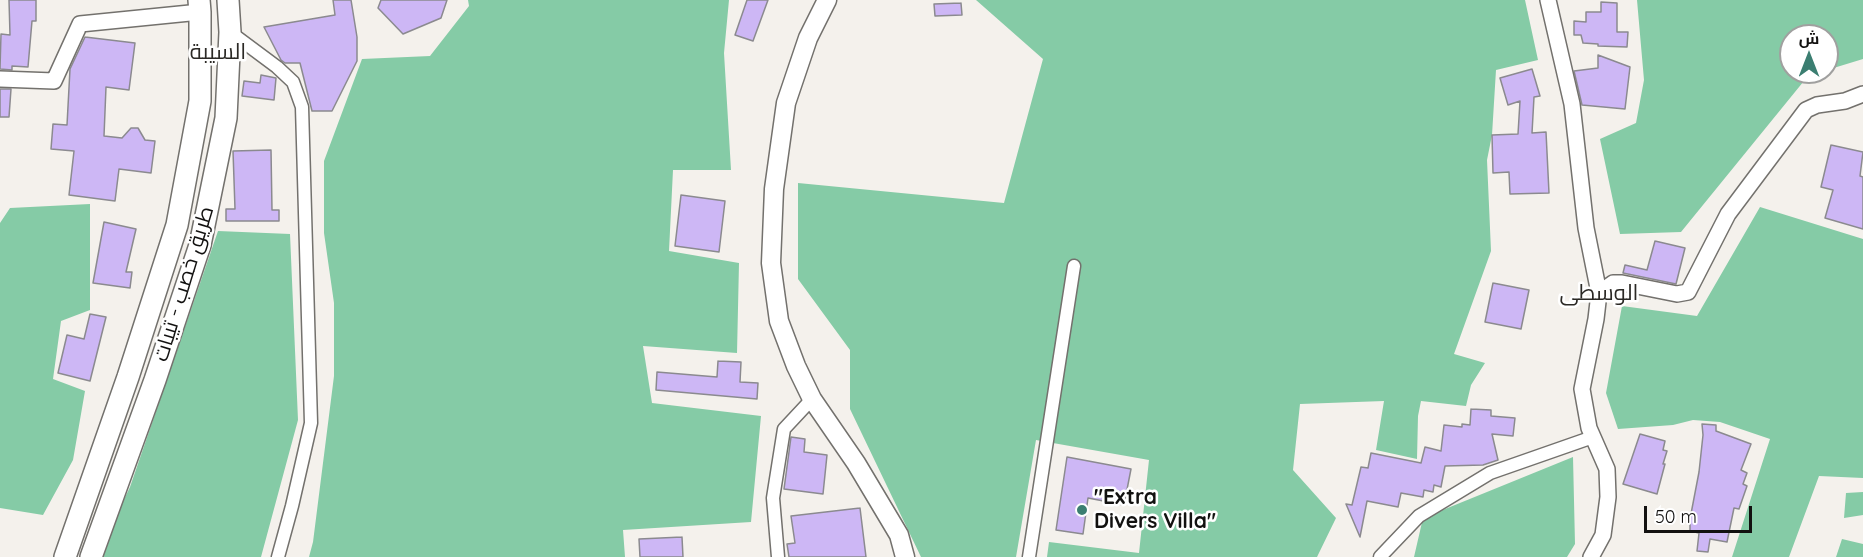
<!DOCTYPE html>
<html>
<head>
<meta charset="utf-8">
<style>
	body { margin:0 }
	#map { position:relative; width:1863px; height:557px; overflow:hidden; background:#f4f1ec; font-family:Quicksand,Cairo,sans-serif }
	canvas { display:block }
	.north { position:absolute; left:1779px; top:24px; width:60px; height:60px; box-sizing:border-box; background:#fff; border:2px solid #a0a09f; border-radius:50%; rotate:0deg; font-size:16px; font-weight:700; line-height:24px; text-align:center; color:#121110 }
	.north::after { content:''; display:block; margin:auto; width:21px; height:27px; background:#3b7e71; clip-path:polygon(50% 0,100% 100%,50% 72%,0 100%) }
	.scale { position:absolute; left:1644px; top:506px; width:108px; height:27px; box-sizing:border-box; border:3px solid #121110; border-top:0; padding-left:8px; font-size:18px; line-height:21px; white-space:nowrap; color:#121110; -webkit-text-stroke:4px #fff; paint-order:stroke }
</style>
</head>
<body>
<div id="map">
<canvas width="1863" height="557"></canvas>
<div class="north">ش</div>
<div class="scale">50 m</div>
</div>
<script>
const c = document.querySelector('canvas').getContext('2d');
c.lineJoin = 'round';
function paint(path, color) { c.fillStyle = color; c.fill(path, 'evenodd'); }
const poly = rows => new Path2D(rows.map(r => 'M' + r).join(''));
function trace(path, color, width, dash) { c.strokeStyle = color; c.lineWidth = width; c.lineCap = dash ? 'butt' : 'round'; c.setLineDash(dash || []); c.stroke(path); }
function write(font, color, halo, rows, align = 'center') {
  c.font = font + ' Quicksand,Cairo,sans-serif'; c.lineWidth = 5; c.setLineDash([]); c.textBaseline = 'middle'; c.strokeStyle = halo; c.fillStyle = color; for (const [text, x, y, turn = 0] of rows) {
    c.save(); c.translate(x, y); c.rotate((+turn || 0) * Math.PI / 180); c.textAlign = isNaN(turn) ? turn : align; if (halo) c.strokeText(text, 0, 0); c.fillText(text, 0, 0); c.restore();
  }
}
const forest = poly([
	[468,0,729,0,724,53,731,170,673,170,669,251,739,263,737,353,643,346,652,403,761,416,751,522,623,530,625,557,309,557,313,542,334,376,334,303,324,233,324,161,362,59,430,56,469,6],
	[976,0,1525,0,1538,60,1496,70,1492,135,1487,160,1491,251,1454,354,1485,363,1471,385,1466,406,1421,401,1418,416,1417,459,1376,450,1384,401,1300,404,1293,470,1336,518,1317,557,1047,557,1049,542,1139,553,1149,460,1036,440,1016,557,921,557,850,409,850,350,798,279,798,183,1004,203,1043,59],
	[1637,0,1863,0,1863,59,1827,70,1827,36,1791,36,1791,72,1822,72,1808,76,1681,232,1620,234,1600,139,1636,123,1644,80],
	[90,204,90,310,61,321,53,379,85,391,73,460,43,515,0,508,0,223,10,208],
	[1760,207,1863,239,1863,478,1819,476,1789,557,1732,557,1770,439,1720,422,1693,420,1673,425,1618,429,1606,393,1622,306,1697,316],
	[218,231,290,234,298,420,261,557,96,557,130,487],
	[1573,457,1575,544,1567,557,1414,557,1423,518],
	[1863,492,1863,515,1844,518,1846,493],
	[1842,539,1863,544,1863,557,1836,557]
]);
const building = poly([
	[9,0,36,0,36,21,32,21,28,67,12,66,12,70,0,69,1,34,10,35,9,0],
	[333,0,351,0,357,37,357,61,332,111,312,111,300,63,285,63,281,60,264,27,335,15,333,0],
	[381,0,447,0,441,18,403,34,378,8,381,0],
	[747,0,768,0,753,41,735,35,747,0],
	[1601,2,1617,3,1617,32,1628,32,1627,47,1598,46,1598,44,1583,43,1581,35,1574,35,1574,21,1586,22,1586,12,1601,12,1601,2],
	[961,3,962,15,935,16,934,4,961,3],
	[85,37,135,43,129,90,106,87,104,136,122,138,131,128,138,128,145,140,155,141,151,173,119,169,115,201,69,195,74,151,51,149,53,124,67,125,70,69,85,37],
	[1598,55,1630,67,1625,109,1582,105,1574,71,1598,68,1598,55],
	[1532,69,1540,96,1534,97,1532,133,1546,132,1549,193,1510,194,1509,172,1493,173,1492,135,1518,134,1520,101,1508,105,1500,78,1532,69],
	[261,75,276,78,274,100,242,96,244,81,260,83,261,75],
	[0,89,11,89,9,117,0,117,0,89],
	[1831,145,1863,152,1860,176,1863,177,1863,229,1825,218,1833,190,1821,187,1831,145],
	[271,150,272,210,279,210,279,221,226,221,226,209,235,209,233,151,271,150],
	[681,195,725,201,719,252,675,246,681,195],
	[104,222,136,229,126,272,132,272,130,288,93,283,104,222],
	[1655,241,1685,248,1676,284,1623,273,1625,265,1647,270,1655,241],
	[1493,283,1529,290,1521,329,1485,322,1493,283],
	[90,314,106,317,90,381,58,373,67,335,84,339,90,314],
	[718,361,741,362,740,382,758,383,757,399,656,390,657,372,717,377,718,361],
	[1471,409,1491,410,1491,416,1515,418,1513,436,1492,434,1498,460,1483,465,1445,466,1441,487,1434,485,1433,492,1424,490,1423,497,1401,493,1398,507,1367,501,1360,537,1346,504,1352,505,1361,467,1368,468,1371,453,1421,463,1425,447,1441,451,1444,425,1462,427,1462,424,1470,425,1471,409],
	[1702,424,1716,425,1716,431,1751,444,1741,470,1747,473,1743,484,1747,486,1739,509,1734,508,1727,542,1710,539,1708,552,1697,551,1699,533,1690,531,1690,519,1699,472,1703,435,1702,424],
	[1640,434,1665,441,1663,450,1667,451,1663,464,1665,464,1657,494,1623,484,1640,434],
	[791,437,805,439,804,452,827,455,823,494,784,489,791,437],
	[1067,457,1131,469,1124,505,1088,498,1083,534,1056,530,1067,457],
	[860,508,866,557,789,557,787,544,795,543,791,516,860,508],
	[682,537,683,557,640,557,639,539,682,537]
]);
const minor = poly([
	[230,32,277,67,293,82,302,107,311,423,292,506,278,557],
	[778,557,773,498,784,429,812,399],
	[1029,557,1074,266],
	[1380,557,1419,516,1490,473,1593,437]
]);
const tertiary = poly([
	[1548,0,1572,104,1586,228,1599,293,1596,319,1582,389,1589,428,1607,469,1608,497,1603,535,1591,557],
	[0,79,54,81,80,24,200,12],
	[1599,293,1613,283,1622,283,1677,294,1688,292,1728,214,1806,110,1817,105,1845,101,1863,94]
]);
const secondary = poly([
	[827,0,808,38,786,103,774,189,771,263,779,321,796,366,812,399,856,463,899,535,905,557]
]);
const trunk = poly([
	[65,557,128,377,177,225,200,101,200,12,199,0],
	[91,557,155,380,200,245,226,118,230,32,228,0]
]);
const markers = [
	[1082,510,6,"#3b7e71"]
];
const streetNames = [
	["طريق خصب - تيبات",184,284,-73]
];
const poiNames = [
	["\"Extra",1094,498],
	["Divers Villa\"",1094,522]
];
const neighbourhoodNames = [
	["السيبة",218,52],
	["الوسطى",1599,293]
];
paint(forest, '#85cba6');
paint(building, '#cdb7f5');
trace(building, '#8b8a8f', 1.5);
trace(minor, '#73716d', 15);
trace(tertiary, '#73716d', 18);
trace(secondary, '#73716d', 21);
trace(trunk, '#73716d', 24);
trace(minor, '#fff', 12);
trace(tertiary, '#fff', 15);
trace(secondary, '#fff', 18);
trace(trunk, '#fff', 21);
for (const [x, y, r, color] of markers) { const dot = new Path2D(); dot.arc(x, y, r, 0, 2 * Math.PI); c.fillStyle = color; c.fill(dot); trace(dot, '#fff', 2); }
write('21px', '#121110', '#fff', streetNames);
write('bold 21px', '#121110', '#fff', poiNames, 'left');
write('22px', '#2b2925', '#fff', neighbourhoodNames);
</script>
</body>
</html>
